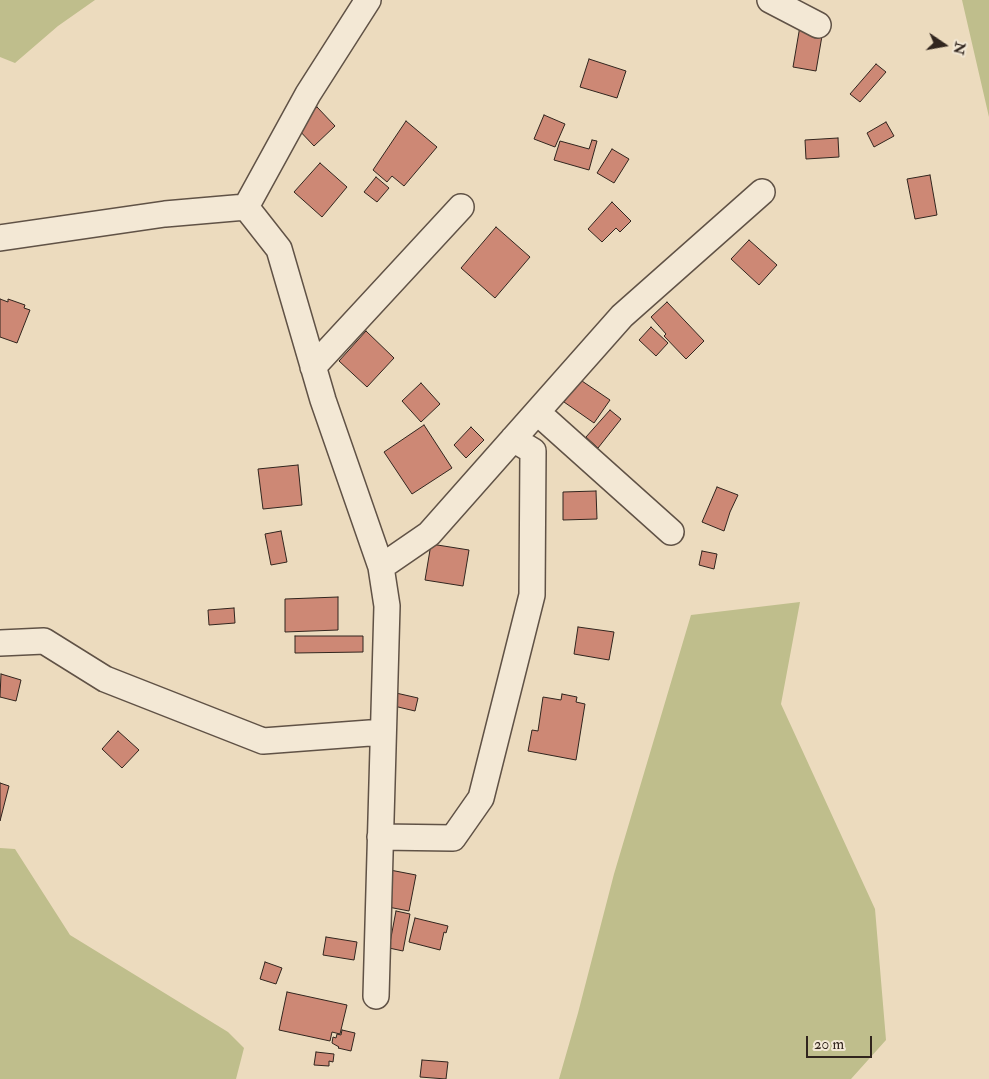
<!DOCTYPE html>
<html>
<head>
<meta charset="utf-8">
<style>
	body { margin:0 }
	#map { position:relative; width:989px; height:1079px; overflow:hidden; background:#ecdbbe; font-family:"IM FELL Double Pica",serif }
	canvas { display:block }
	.north { position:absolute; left:919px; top:20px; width:50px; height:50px; -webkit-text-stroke:4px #f3e8d5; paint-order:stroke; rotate:102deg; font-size:14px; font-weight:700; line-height:20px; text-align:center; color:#31251e }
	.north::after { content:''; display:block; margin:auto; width:18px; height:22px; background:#31251e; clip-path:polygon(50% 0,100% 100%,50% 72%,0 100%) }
	.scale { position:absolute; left:806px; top:1036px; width:66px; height:22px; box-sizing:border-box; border:2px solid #31251e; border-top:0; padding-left:6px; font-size:15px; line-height:18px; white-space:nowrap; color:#31251e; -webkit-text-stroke:4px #f3e8d5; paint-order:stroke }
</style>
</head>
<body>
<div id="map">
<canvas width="989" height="1079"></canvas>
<div class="north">N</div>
<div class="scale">20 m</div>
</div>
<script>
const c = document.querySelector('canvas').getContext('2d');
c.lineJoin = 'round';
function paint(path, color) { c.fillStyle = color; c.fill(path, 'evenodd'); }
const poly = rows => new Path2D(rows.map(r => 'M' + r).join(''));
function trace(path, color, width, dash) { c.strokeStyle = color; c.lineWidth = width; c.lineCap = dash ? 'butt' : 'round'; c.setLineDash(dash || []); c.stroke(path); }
const green = poly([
	[0,0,95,0,58,26,15,63,0,57],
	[962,0,989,0,989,117],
	[800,602,781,704,875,909,886,1040,851,1079,559,1079,578,1013,614,874,691,615],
	[0,848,15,849,70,935,228,1032,244,1048,236,1079,0,1079]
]);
const building = poly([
	[800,26,823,30,816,71,793,67,800,26],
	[589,59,626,71,617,98,580,87,589,59],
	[876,64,886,72,860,102,850,94,876,64],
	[317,107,335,126,314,146,296,127,317,107],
	[544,115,565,124,555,147,534,139,544,115],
	[406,121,437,147,404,186,392,176,387,182,373,170,406,121],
	[886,122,894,136,874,147,867,133,886,122],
	[838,138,839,157,806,159,805,140,838,138],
	[592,140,597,141,589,170,554,160,560,141,589,149,592,140],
	[612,149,629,159,614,183,597,173,612,149],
	[320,163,347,187,322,217,294,192,320,163],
	[930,175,937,215,915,219,907,179,930,175],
	[376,177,389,188,377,202,364,192,376,177],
	[612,202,631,221,620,232,616,228,602,242,588,229,612,202],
	[496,227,530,257,495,298,461,268,496,227],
	[749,240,777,265,759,285,731,259,749,240],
	[0,299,8,302,8,299,25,305,24,308,30,310,17,343,0,337,0,299],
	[667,302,704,341,686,359,664,336,666,334,651,317,667,302],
	[651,327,668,343,656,356,639,340,651,327],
	[366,331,394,358,367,387,339,361,366,331],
	[579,379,610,400,594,423,564,402,579,379],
	[421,383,440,404,421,422,402,401,421,383],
	[610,410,621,419,598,448,586,437,610,410],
	[424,425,452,468,412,494,384,452,424,425],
	[471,427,484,440,466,458,454,445,471,427],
	[298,465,302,505,263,509,258,469,298,465],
	[717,487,738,495,730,512,724,531,702,522,717,487],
	[596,491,597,519,563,520,563,492,596,491],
	[281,531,287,562,271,565,265,534,281,531],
	[431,544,469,550,463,586,425,580,431,544],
	[702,551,717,554,714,569,699,565,702,551],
	[338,597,338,630,285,632,285,599,338,597],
	[234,608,235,623,209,625,208,610,234,608],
	[578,627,614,632,609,660,574,654,578,627],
	[295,636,363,636,363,652,295,653,295,636],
	[1,674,21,680,16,701,0,697,1,674],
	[396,693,418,698,415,711,394,706,396,693],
	[562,694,577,697,576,702,585,704,576,760,528,751,532,730,538,731,543,697,561,700,562,694],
	[118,731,139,750,122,768,102,749,118,731],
	[0,783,9,786,0,821,0,783],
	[390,870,416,875,409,911,383,906,390,870],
	[396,911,410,914,403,951,389,948,396,911],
	[415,918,448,926,446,933,444,932,440,950,409,942,415,918],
	[326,937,357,942,354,960,323,955,326,937],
	[265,962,282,968,276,984,260,979,265,962],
	[287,992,347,1005,340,1034,332,1032,330,1041,279,1030,287,992],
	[342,1030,355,1033,351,1051,338,1048,339,1047,332,1043,333,1037,336,1038,337,1034,341,1035,342,1030],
	[316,1052,334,1054,333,1062,329,1061,329,1066,314,1065,316,1052],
	[422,1060,448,1062,446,1079,420,1077,422,1060]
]);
const minor = poly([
	[770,0,818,25],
	[246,207,308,94,368,0],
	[0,238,165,214,246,207,279,249,323,400,381,567,387,606,376,996],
	[313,367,461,207],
	[537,412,671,532],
	[381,567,429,534,622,316,762,192],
	[0,643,44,641,105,679,263,741,383,732],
	[380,837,453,838,481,798,532,595,533,451,513,439]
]);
paint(green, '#bfbe8c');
paint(building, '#cd8875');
trace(building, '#31251e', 1);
trace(minor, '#605246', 28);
trace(minor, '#f3e8d5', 25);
</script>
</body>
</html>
